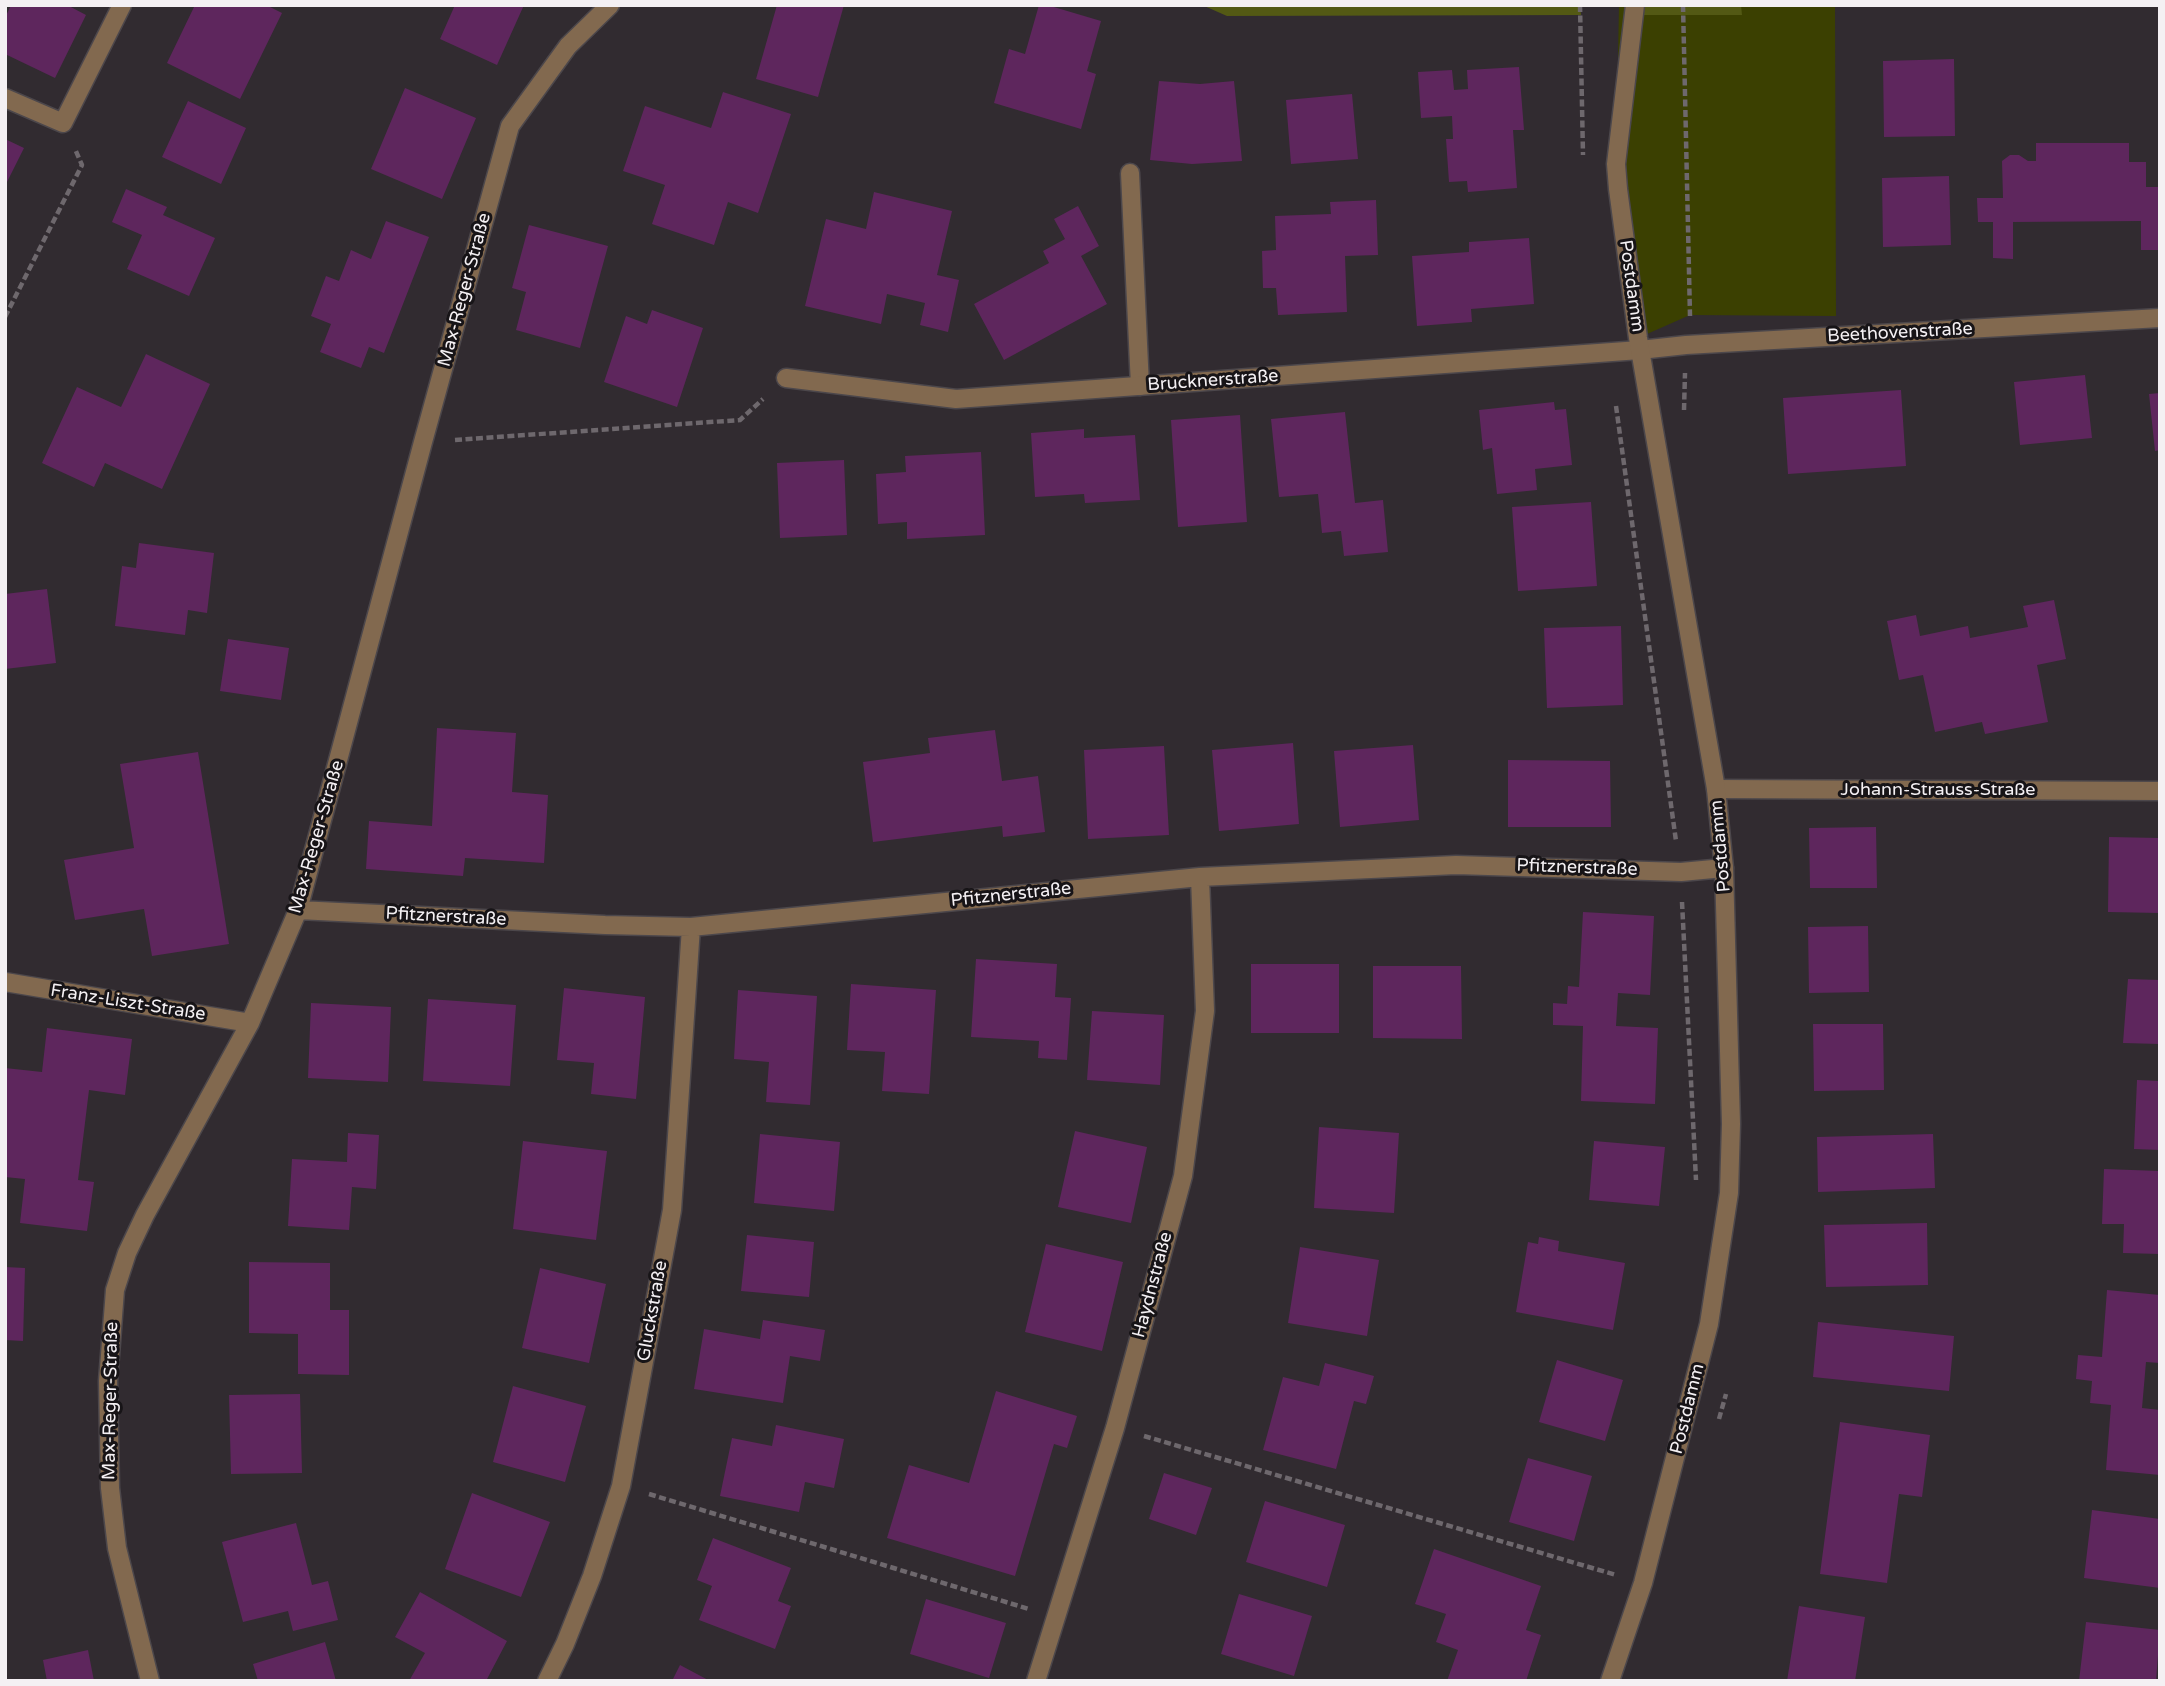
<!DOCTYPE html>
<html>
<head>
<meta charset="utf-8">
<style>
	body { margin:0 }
	#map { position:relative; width:2165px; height:1686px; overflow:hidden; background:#312b30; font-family:"Varela Round",sans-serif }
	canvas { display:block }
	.frame { position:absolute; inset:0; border:7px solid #f4f0f3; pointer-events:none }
</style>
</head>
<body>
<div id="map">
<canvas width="2165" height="1686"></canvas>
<div class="frame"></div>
</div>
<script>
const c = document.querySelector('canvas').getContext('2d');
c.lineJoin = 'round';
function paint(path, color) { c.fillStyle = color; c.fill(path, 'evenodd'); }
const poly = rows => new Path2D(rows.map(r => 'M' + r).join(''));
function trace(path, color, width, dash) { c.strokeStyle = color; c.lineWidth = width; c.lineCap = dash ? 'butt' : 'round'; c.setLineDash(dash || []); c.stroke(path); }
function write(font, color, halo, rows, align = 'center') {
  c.font = font + ' "Varela Round",sans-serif'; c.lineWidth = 6; c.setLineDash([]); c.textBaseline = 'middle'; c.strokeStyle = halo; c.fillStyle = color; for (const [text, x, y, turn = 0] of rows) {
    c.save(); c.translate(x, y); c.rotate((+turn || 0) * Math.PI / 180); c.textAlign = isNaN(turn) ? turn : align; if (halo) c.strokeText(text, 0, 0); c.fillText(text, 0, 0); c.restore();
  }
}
const green = poly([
	[1619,5,1835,5,1836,316,1690,315,1638,338,1616,164]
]);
const forest = poly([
	[1202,5,1580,5,1581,15,1227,16],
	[1626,5,1741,5,1742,15,1626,15]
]);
const building = poly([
	[11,5,67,5,86,15,55,78,5,54,5,18],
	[195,5,266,5,282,13,240,99,167,63],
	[455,5,524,5,497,65,440,39],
	[777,5,844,5,818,97,756,79],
	[1039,5,1047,5,1101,21,1087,71,1096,74,1081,129,994,103,1009,49,1025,54],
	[1954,59,1955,136,1884,137,1883,61],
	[1519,67,1524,130,1513,130,1517,188,1468,192,1467,181,1449,182,1446,139,1453,139,1452,116,1421,118,1418,72,1452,70,1454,90,1468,89,1467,70],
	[1159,81,1200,84,1234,81,1242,161,1192,164,1150,160],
	[405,88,476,118,442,199,371,169],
	[723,92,791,114,758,213,728,202,714,245,652,224,665,185,623,171,645,106,711,128],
	[1352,94,1358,159,1291,164,1286,100],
	[188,101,246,128,221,184,162,157],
	[5,139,24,148,5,186],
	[2036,143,2129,143,2129,162,2146,162,2146,187,2160,187,2160,250,2141,250,2141,221,2013,222,2013,259,1993,258,1993,222,1978,222,1977,198,2003,198,2002,161,2010,155,2019,155,2028,161,2036,161],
	[1949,176,1951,245,1883,247,1882,178],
	[126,189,167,207,163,215,215,238,189,296,127,269,142,235,112,222],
	[874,192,952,211,937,275,959,280,948,332,920,325,925,303,887,294,881,324,805,306,826,219,866,229],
	[1376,200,1378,255,1345,256,1347,312,1278,315,1276,288,1263,288,1262,251,1276,250,1275,216,1331,214,1330,202],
	[1078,206,1099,246,1081,256,1107,304,1004,360,974,304,1049,263,1043,251,1065,239,1054,219],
	[386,221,429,237,384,353,369,347,361,368,320,352,331,324,311,316,326,276,339,281,351,250,371,259],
	[529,225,608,246,580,348,516,330,526,292,512,288],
	[1529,238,1534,304,1471,309,1472,322,1417,326,1412,256,1469,252,1469,242],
	[652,310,703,328,677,407,604,382,626,316,647,324],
	[146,354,210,384,162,489,105,463,94,487,42,463,77,387,121,407],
	[2085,375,2092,438,2020,445,2014,382],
	[1901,390,1906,466,1788,474,1783,398],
	[2160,393,2160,450,2155,451,2149,394],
	[1554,402,1555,410,1566,409,1572,465,1535,469,1537,490,1497,494,1492,448,1483,450,1479,410],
	[1345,412,1355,503,1383,500,1388,552,1344,556,1341,531,1322,533,1318,494,1279,497,1271,419],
	[1240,415,1247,522,1178,527,1171,420],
	[1084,429,1084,438,1135,435,1140,500,1085,503,1084,494,1035,497,1031,433],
	[981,452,985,535,907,539,907,522,878,524,876,474,906,472,905,456],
	[844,460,847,535,780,538,777,463],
	[1591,502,1597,586,1518,591,1512,507],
	[139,543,214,553,207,613,188,610,185,635,115,626,122,566,136,568],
	[47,589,56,663,5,669,5,594],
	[2054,600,2066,659,2037,665,2048,722,1985,734,1982,722,1935,732,1923,675,1899,680,1887,621,1916,615,1920,636,1968,626,1970,638,2028,627,2023,606],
	[1621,626,1623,705,1547,708,1544,628],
	[228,639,289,648,281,700,220,691],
	[437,728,516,733,512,792,548,795,544,863,465,858,463,876,366,869,369,821,432,826],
	[995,730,1002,781,1038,776,1045,832,1003,837,1002,826,873,842,863,762,930,753,928,738],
	[1293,743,1299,824,1219,831,1212,750],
	[1413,745,1419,820,1340,827,1334,751],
	[1164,746,1169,835,1088,839,1084,750],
	[198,752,229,944,152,956,144,909,75,920,64,860,134,848,120,764],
	[1508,760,1610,761,1611,827,1508,827],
	[1876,827,1877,888,1810,888,1809,828],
	[2109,837,2160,838,2160,913,2108,912],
	[1583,912,1654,916,1650,995,1618,993,1616,1026,1658,1028,1655,1104,1581,1101,1583,1026,1553,1025,1553,1003,1567,1004,1568,986,1579,987],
	[1868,926,1869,992,1809,993,1808,927],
	[976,959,1057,964,1055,997,1071,998,1067,1060,1038,1058,1039,1041,971,1037],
	[1251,964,1339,964,1339,1033,1251,1033],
	[1373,966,1461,966,1462,1039,1373,1038],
	[2128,979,2160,980,2160,1044,2123,1043],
	[851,984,936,990,929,1094,882,1091,885,1052,847,1050],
	[564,988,645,997,636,1099,591,1094,594,1063,557,1060],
	[738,990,817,996,810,1105,766,1102,769,1062,734,1059],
	[428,999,516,1005,510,1086,423,1081],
	[311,1003,391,1007,388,1082,308,1078],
	[1092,1011,1164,1015,1160,1085,1087,1080],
	[1813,1024,1883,1024,1884,1090,1814,1091],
	[47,1028,132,1039,125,1095,89,1090,78,1180,94,1182,87,1231,20,1223,25,1179,5,1177,5,1068,42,1072],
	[2137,1080,2160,1081,2160,1150,2134,1149],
	[1319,1127,1399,1133,1394,1213,1314,1208],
	[1075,1131,1147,1147,1131,1223,1058,1207],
	[348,1133,379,1135,376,1189,352,1187,349,1230,288,1226,292,1159,347,1162],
	[760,1134,840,1142,834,1211,754,1203],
	[1933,1134,1935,1188,1818,1192,1817,1137],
	[523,1141,607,1151,596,1240,513,1229],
	[1594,1141,1665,1147,1659,1206,1589,1200],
	[2104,1169,2160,1171,2160,1254,2123,1253,2124,1224,2102,1224],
	[1927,1223,1928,1285,1826,1287,1824,1225],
	[747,1235,814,1242,809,1297,741,1291],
	[1539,1237,1559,1241,1558,1251,1625,1263,1613,1330,1516,1312,1528,1242,1538,1244],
	[1046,1244,1123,1262,1102,1351,1025,1332],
	[1300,1247,1379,1260,1367,1336,1288,1323],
	[249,1262,330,1263,330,1310,349,1310,349,1375,298,1374,298,1334,249,1333],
	[5,1267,25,1268,23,1341,5,1340],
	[540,1268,606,1284,589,1363,522,1348],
	[2107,1290,2160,1295,2160,1363,2146,1362,2142,1408,2160,1410,2160,1475,2106,1470,2111,1405,2090,1403,2092,1381,2076,1379,2078,1355,2102,1357],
	[763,1320,825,1330,820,1361,790,1356,783,1403,694,1389,704,1329,760,1339],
	[1818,1322,1954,1336,1949,1391,1813,1377],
	[1557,1360,1623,1380,1605,1441,1539,1422],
	[1325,1363,1374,1376,1366,1404,1354,1401,1336,1469,1263,1450,1283,1377,1319,1386],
	[513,1386,586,1406,565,1482,493,1462],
	[996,1391,1077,1416,1067,1448,1054,1444,1015,1576,887,1538,909,1465,969,1483],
	[300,1394,302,1473,231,1474,229,1395],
	[1840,1422,1930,1435,1922,1497,1899,1494,1887,1583,1820,1574],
	[776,1425,844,1439,834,1488,805,1482,799,1512,720,1496,732,1438,772,1446],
	[1528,1458,1592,1476,1574,1541,1509,1522],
	[1164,1473,1212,1488,1196,1535,1149,1519],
	[472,1493,550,1522,521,1597,445,1569],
	[1265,1501,1345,1525,1327,1587,1246,1562],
	[2092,1510,2160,1519,2160,1588,2084,1578],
	[296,1523,312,1585,328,1581,338,1620,293,1631,288,1611,243,1622,222,1542],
	[713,1538,791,1568,778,1601,791,1606,775,1649,699,1620,712,1586,697,1580],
	[1434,1549,1541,1586,1526,1630,1541,1635,1526,1681,1447,1681,1458,1650,1436,1642,1446,1614,1415,1604],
	[420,1592,507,1641,486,1681,409,1681,425,1653,395,1637],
	[1239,1594,1312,1616,1294,1676,1221,1654],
	[926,1599,1006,1623,989,1678,910,1654],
	[1799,1606,1865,1617,1855,1681,1787,1681],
	[2086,1622,2160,1630,2156,1681,2079,1681],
	[325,1642,336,1681,258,1681,253,1664],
	[88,1650,94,1681,47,1681,43,1660],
	[680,1665,710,1681,672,1681]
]);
const path = poly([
	[1580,5,1583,155],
	[1683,5,1690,316],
	[5,317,82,165,75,149],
	[1616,406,1676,841],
	[1684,410,1685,373],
	[455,440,740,420,763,399],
	[1682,902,1696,1180],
	[1719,1419,1726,1394],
	[1144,1436,1616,1575],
	[649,1494,1029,1609]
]);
const service = poly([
	[1130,173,1140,386]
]);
const minor = poly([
	[5,98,63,123,122,5],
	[786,378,956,399,1640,350,1686,345,2160,318],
	[1716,789,2160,791],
	[298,910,605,925,691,927,1200,877,1456,865,1681,872,1724,868],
	[5,982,250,1023],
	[150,1681,117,1548,110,1488,108,1381,115,1290,127,1253,145,1215,250,1023,298,910,423,442,510,126,568,46,610,5],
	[547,1681,565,1644,592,1576,621,1486,672,1210,691,927],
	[1036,1681,1115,1428,1183,1176,1205,1011,1200,877]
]);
const tertiary = poly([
	[1610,1681,1643,1583,1709,1324,1729,1193,1731,1124,1724,868,1716,789,1638,338,1618,189,1616,164,1635,5]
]);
const streetNames = [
	["Postdamm",1631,286,82],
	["Max-Reger-Straße",465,290,-75],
	["Beethovenstraße",1900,333,-3],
	["Brucknerstraße",1213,381,-4],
	["Johann-Strauss-Straße",1938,790],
	["Max-Reger-Straße",317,837,-74],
	["Postdamm",1721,846,-95],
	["Pfitznerstraße",1577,868,2],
	["Pfitznerstraße",1011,895,-6],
	["Pfitznerstraße",446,917,3],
	["Franz-Liszt-Straße",128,1003,9],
	["Haydnstraße",1153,1285,-75],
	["Gluckstraße",653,1311,-80],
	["Max-Reger-Straße",111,1401,-89],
	["Postdamm",1688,1409,-76]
];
paint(green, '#3b4001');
paint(forest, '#535914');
paint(building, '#5e265d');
trace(service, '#4c474b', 21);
trace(minor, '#4c474b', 21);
trace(tertiary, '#4c474b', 21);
trace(path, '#6e686d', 4.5, [7, 3.5]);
trace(service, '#82694f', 18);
trace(minor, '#82694f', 18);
trace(tertiary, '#82694f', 18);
write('18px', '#f4f0f3', '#171417', streetNames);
</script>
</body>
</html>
